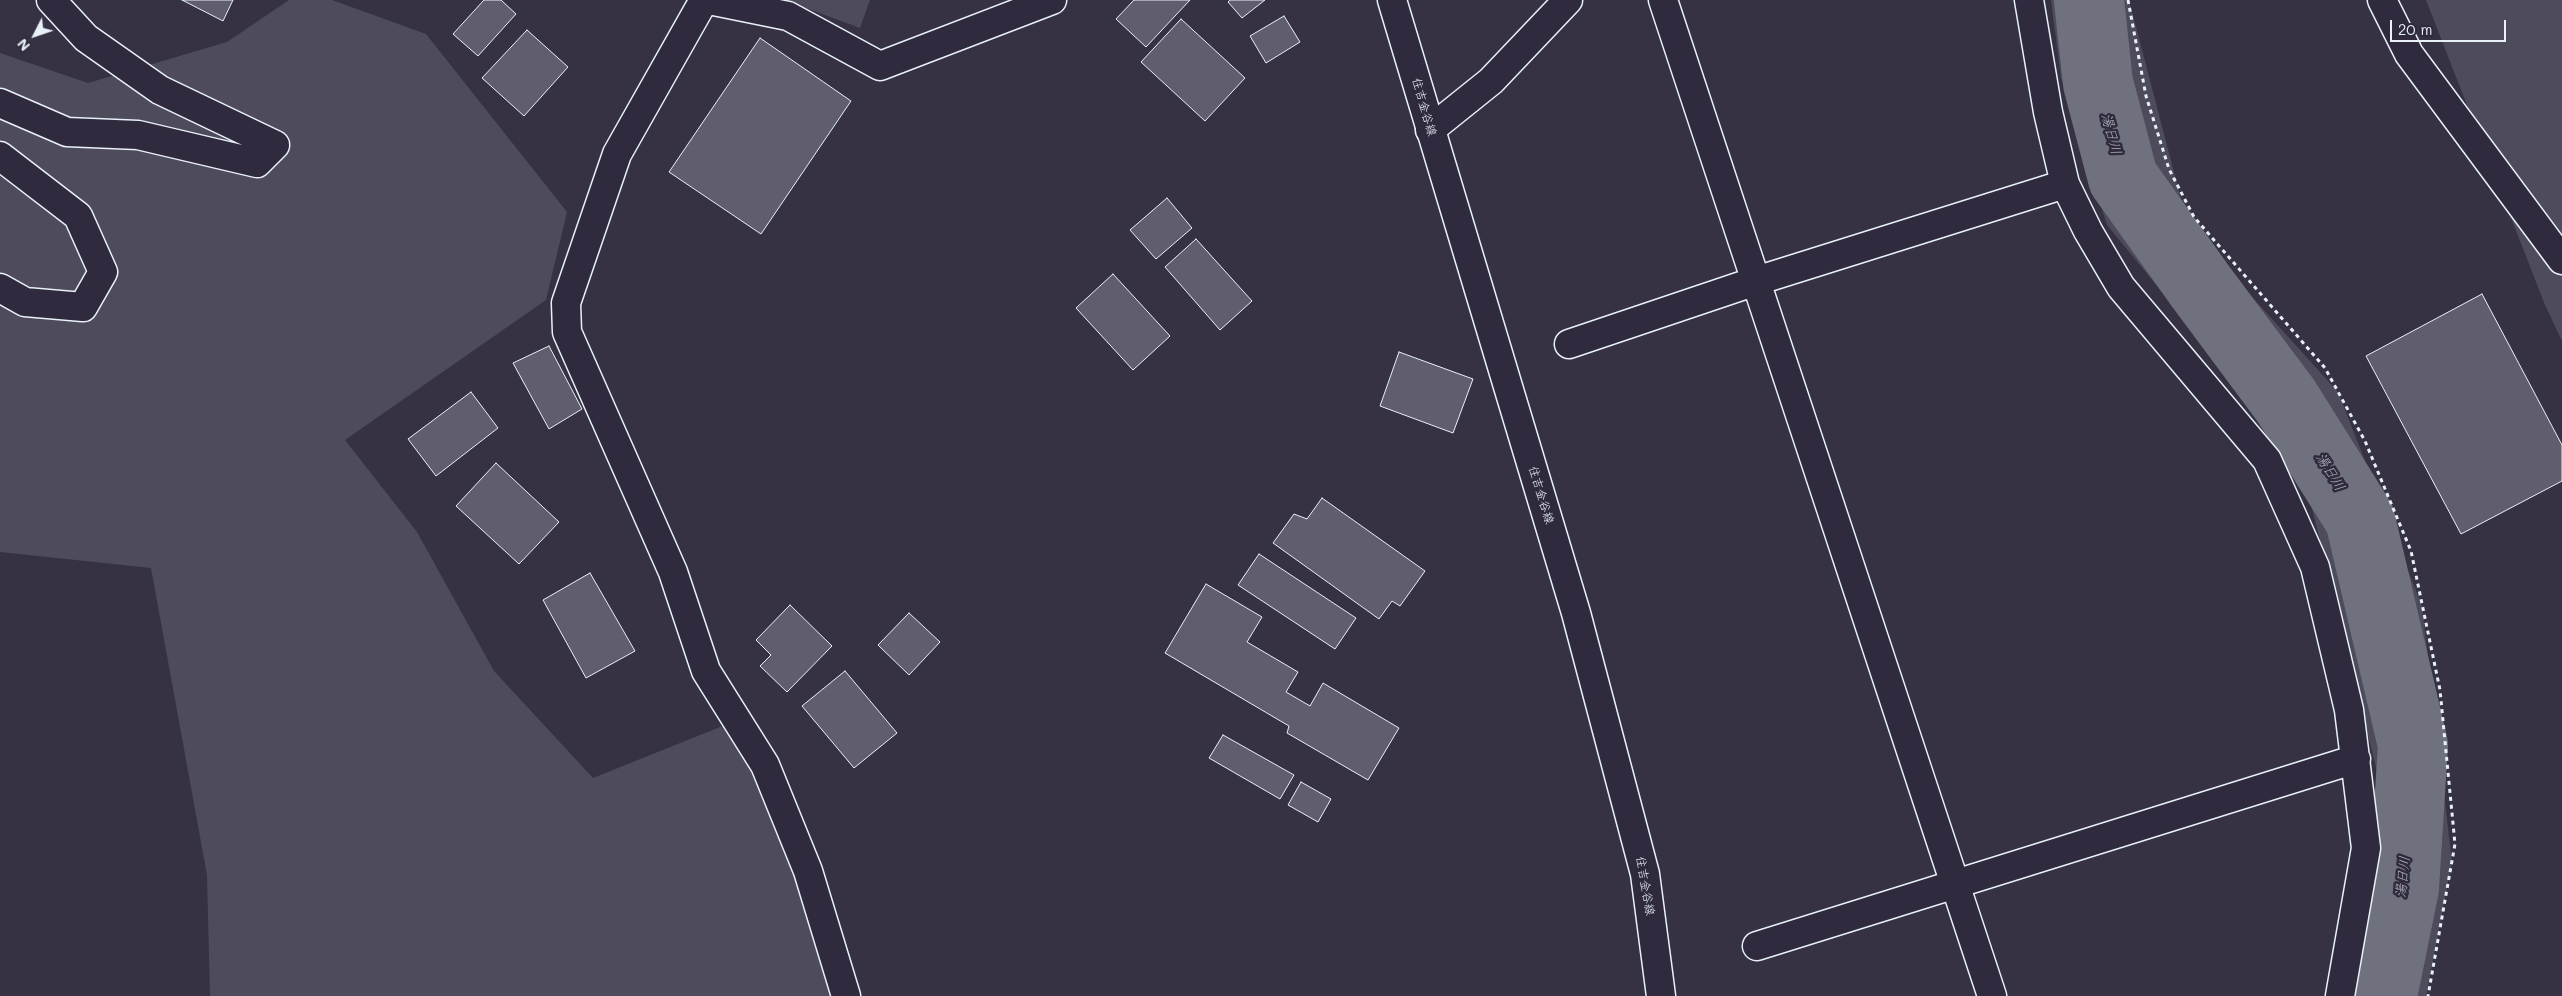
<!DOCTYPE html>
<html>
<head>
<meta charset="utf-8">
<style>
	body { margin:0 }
	#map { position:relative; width:2562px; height:996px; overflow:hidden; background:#363244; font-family:Mali,sans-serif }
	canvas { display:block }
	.north { position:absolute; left:10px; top:10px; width:50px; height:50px; -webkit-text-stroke:4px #2f2a3d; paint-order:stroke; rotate:229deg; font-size:14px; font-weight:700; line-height:20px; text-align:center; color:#e8f1f8 }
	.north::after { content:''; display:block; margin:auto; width:18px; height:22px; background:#e8f1f8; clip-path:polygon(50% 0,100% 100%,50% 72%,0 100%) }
	.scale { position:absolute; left:2390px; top:20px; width:116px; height:22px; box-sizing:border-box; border:2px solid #e8f1f8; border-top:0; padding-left:6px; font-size:15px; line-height:18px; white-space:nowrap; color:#e8f1f8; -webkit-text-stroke:4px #2f2a3d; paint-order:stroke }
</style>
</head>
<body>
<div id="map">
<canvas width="2562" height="996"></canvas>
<div class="north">N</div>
<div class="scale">20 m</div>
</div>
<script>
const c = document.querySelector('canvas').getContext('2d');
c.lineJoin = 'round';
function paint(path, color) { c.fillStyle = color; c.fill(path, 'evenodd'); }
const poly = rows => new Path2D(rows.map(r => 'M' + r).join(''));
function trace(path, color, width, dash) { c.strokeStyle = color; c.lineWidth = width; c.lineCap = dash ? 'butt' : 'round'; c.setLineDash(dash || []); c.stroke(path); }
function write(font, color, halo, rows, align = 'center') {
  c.font = font + ' Mali,"Klee One",sans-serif'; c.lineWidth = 5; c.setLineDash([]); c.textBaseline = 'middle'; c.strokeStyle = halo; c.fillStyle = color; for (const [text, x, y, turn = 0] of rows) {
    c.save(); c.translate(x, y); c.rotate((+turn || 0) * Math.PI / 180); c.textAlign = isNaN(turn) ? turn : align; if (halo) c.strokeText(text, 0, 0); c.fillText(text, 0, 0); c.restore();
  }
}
const green = poly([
	[289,0,332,0,426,34,567,212,546,300,345,440,417,532,494,671,593,778,725,725,808,871,839,996,210,996,207,875,151,568,0,552,0,53,88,83,227,42],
	[784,0,870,0,860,28],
	[2051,0,2129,0,2188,226,2338,392,2422,606,2452,862,2426,996,2353,996,2383,796,2300,460,2107,225,2061,78],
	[2426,0,2562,0,2562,341,2545,305]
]);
const river = poly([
	[2089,0,2098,83,2123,178,2201,287,2286,401,2360,519,2413,745,2404,888,2382,996]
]);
const building = poly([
	[182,0,233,0,223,21,182,0],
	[484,0,501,0,516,14,478,56,453,34,484,0],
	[1134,0,1190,0,1146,47,1116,19,1134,0],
	[1230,0,1265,0,1242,18,1228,2,1230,0],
	[1284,16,1300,42,1266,63,1250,36,1284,16],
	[1181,19,1245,78,1205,121,1141,62,1181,19],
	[527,30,568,67,524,116,482,78,527,30],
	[760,38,851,101,761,234,669,172,760,38],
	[1167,198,1192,228,1156,259,1130,230,1167,198],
	[1196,239,1252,301,1220,330,1165,267,1196,239],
	[1113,274,1170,336,1133,370,1076,308,1113,274],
	[2482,294,2562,445,2562,481,2461,534,2366,356,2482,294],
	[549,346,582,409,549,429,513,363,549,346],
	[1399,352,1473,379,1453,433,1380,406,1399,352],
	[471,392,498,428,436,476,408,439,471,392],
	[496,463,559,522,519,564,456,506,496,463],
	[1322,498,1425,571,1400,606,1392,601,1379,619,1273,543,1294,514,1307,519,1322,498],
	[1259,554,1356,618,1335,649,1238,585,1259,554],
	[590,573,635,651,586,678,543,600,590,573],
	[1206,584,1262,617,1247,642,1298,672,1286,692,1310,706,1323,683,1399,728,1368,780,1287,733,1289,726,1165,653,1206,584],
	[790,605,832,646,787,692,760,666,771,655,756,640,790,605],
	[909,613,940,642,909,675,878,645,909,613],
	[845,671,897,733,854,768,802,706,845,671],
	[1223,735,1294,775,1280,799,1209,758,1223,735],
	[1301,782,1331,799,1318,822,1288,805,1301,782]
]);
const path = poly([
	[2128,0,2146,96,2169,169,2194,217,2325,368,2365,441,2411,551,2440,690,2455,844,2428,996]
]);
const street = poly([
	[704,0,617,154,566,303,567,332,673,572,706,671,765,765,808,871,846,996],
	[709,0,788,16,880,66,1052,0],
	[1663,0,1992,996],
	[2029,0,2048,112,2065,184,2088,231,2121,287,2267,460,2315,567,2349,710,2366,848,2340,996],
	[0,103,67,132,138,135,257,163,275,145,160,90,86,38,51,0],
	[1430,130,1491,81,1568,0],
	[0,156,78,216,103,272,83,307,25,302,0,288],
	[1569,344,1756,281,2065,184],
	[1757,946,2356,759]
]);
const secondary = poly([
	[1392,0,1576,613,1645,874,1661,996],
	[2382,0,2409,54,2562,260]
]);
const streetNames = [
	["住吉金谷線",1424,107,74],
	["住吉金谷線",1541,495,73],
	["住吉金谷線",1645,886,80]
];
const waterNames = [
	["湯日川",2111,134,75],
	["湯日川",2330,472,58],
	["湯日川",2403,877,-84]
];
paint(green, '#4d4b5c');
trace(river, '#70717f', 70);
paint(building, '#605e6e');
trace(building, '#e8f1f8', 1);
trace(street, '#e8f1f8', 31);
trace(secondary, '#e8f1f8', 31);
trace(path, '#e8f1f8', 3, [4, 4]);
trace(street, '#2f2a3d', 28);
trace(secondary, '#2f2a3d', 28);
write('12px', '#e8f1f8', '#2f2a3d', streetNames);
write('italic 14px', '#b2b7c2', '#2f2a3d', waterNames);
</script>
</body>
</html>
